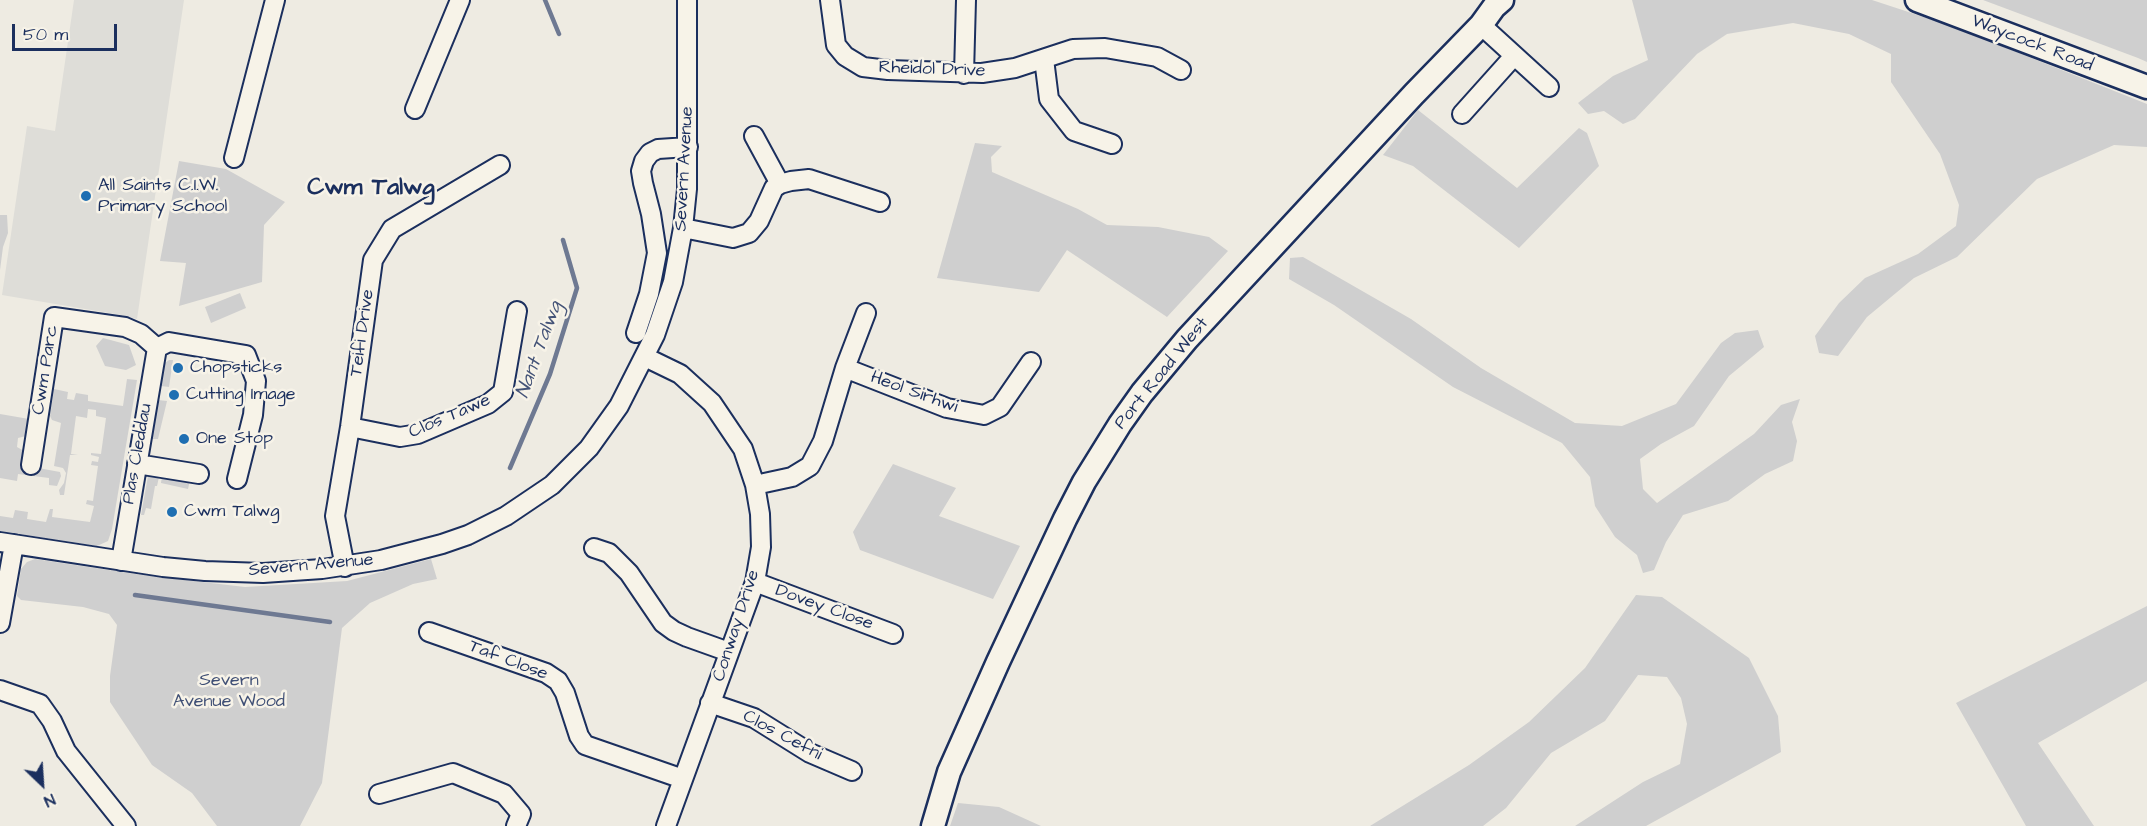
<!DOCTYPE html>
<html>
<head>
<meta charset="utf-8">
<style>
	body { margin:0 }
	#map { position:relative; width:2147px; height:826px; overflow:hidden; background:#eeebe2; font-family:"Architects Daughter",sans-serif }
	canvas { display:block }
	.north { position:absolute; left:12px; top:754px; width:60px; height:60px; -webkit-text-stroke:4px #f7f3e8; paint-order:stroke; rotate:155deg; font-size:16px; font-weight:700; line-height:24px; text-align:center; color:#1b2f5e }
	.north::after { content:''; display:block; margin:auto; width:21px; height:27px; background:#1b2f5e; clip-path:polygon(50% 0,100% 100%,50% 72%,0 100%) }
	.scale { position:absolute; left:12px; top:24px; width:105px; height:27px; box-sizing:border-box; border:3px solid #1b2f5e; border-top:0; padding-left:8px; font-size:18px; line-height:21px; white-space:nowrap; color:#1b2f5e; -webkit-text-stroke:4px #f7f3e8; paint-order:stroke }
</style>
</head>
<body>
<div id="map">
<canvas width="2147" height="826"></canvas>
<div class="north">N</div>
<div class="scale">50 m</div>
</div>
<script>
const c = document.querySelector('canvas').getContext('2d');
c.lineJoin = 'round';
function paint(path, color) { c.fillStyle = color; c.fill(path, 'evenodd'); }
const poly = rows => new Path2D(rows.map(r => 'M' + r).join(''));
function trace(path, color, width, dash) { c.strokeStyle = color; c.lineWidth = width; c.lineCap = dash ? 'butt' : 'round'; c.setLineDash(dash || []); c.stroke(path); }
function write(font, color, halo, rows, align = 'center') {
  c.font = font + ' "Architects Daughter",sans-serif'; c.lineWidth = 5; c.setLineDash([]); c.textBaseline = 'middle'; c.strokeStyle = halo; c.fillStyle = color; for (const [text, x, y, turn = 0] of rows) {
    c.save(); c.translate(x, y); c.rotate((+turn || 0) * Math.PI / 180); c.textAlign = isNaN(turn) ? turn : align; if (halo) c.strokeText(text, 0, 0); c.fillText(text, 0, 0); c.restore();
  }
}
const built = poly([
	[74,0,184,0,137,319,121,315,2,295,27,126,55,131]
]);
const green = poly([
	[1632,0,1872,0,1951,26,2147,104,2147,147,2114,145,2037,179,1957,257,1914,278,1867,317,1838,356,1819,353,1815,336,1839,303,1865,278,1918,254,1956,226,1959,205,1940,154,1891,82,1891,54,1849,34,1793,23,1727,34,1697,54,1635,119,1623,124,1604,111,1588,114,1578,103,1613,76,1648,60],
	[1983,0,2147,0,2147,62,2138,58],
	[1418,110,1517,188,1579,128,1587,133,1599,166,1519,248,1413,166,1383,155],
	[975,143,1002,146,991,157,992,172,1078,209,1107,225,1158,227,1209,237,1228,251,1167,317,1067,250,1039,292,937,278],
	[179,161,226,169,285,202,264,225,262,282,179,306,186,263,160,261],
	[0,215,7,215,8,233,3,247,0,270],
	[1303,257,1411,319,1481,368,1575,423,1622,426,1676,404,1721,343,1735,333,1758,330,1764,347,1729,376,1694,426,1661,444,1640,459,1643,489,1657,503,1754,434,1781,405,1800,399,1792,422,1797,441,1793,461,1765,474,1728,501,1683,515,1666,542,1654,570,1643,573,1637,555,1615,537,1595,506,1590,477,1562,443,1453,387,1334,305,1289,279,1290,258],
	[240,293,246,308,211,323,205,307],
	[103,338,129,345,136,365,126,370,105,366,96,346],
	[169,360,173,360,169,387,161,386,165,363],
	[127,379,137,380,112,529,108,541,97,546,0,531,0,516,13,518,15,510,28,512,27,519,46,522,50,509,53,509,52,517,90,522,94,506,86,504,87,500,93,501,98,466,91,465,92,461,98,462,99,457,91,455,91,453,101,454,106,418,96,416,96,410,88,409,87,418,76,416,71,454,78,455,70,455,64,495,60,495,59,490,64,483,66,473,63,468,54,466,61,423,52,420,50,416,54,389,68,392,67,399,74,400,76,393,88,395,88,401,123,406],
	[158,400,167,401,158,439,152,439],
	[0,414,29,419,26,436,18,438,17,447,24,451,22,465,60,472,61,476,57,486,49,485,49,478,18,474,17,481,0,478],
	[893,464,956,488,939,516,1020,546,993,599,860,550,853,532],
	[162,475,190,480,188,489,161,483],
	[148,476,159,477,157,486,155,486,151,509,146,508,144,515,141,515],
	[35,559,142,575,245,587,347,581,431,559,437,579,413,584,370,603,342,628,322,783,300,826,217,826,192,793,152,765,110,702,110,676,117,625,109,614,83,607,21,600,17,596,21,569,27,562],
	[1636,595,1662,597,1749,658,1778,716,1781,752,1646,826,1575,826,1643,782,1680,764,1687,724,1681,698,1667,677,1638,675,1605,721,1551,753,1506,808,1483,826,1370,826,1469,765,1529,722,1585,668],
	[2147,606,2147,681,2038,743,2094,826,2026,826,1956,703],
	[958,803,999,807,1041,826,950,826]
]);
const stream = poly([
	[545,0,559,34],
	[510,468,550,374,577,288,563,240],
	[135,595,330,622]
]);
const minor = poly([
	[830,0,836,45,845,56,863,67,888,70,982,73,1015,68,1073,49,1105,48,1157,57,1181,70],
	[1481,25,1549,87],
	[1044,59,1049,99,1074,131,1112,144],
	[964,74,966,0],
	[415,109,460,0],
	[1462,114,1514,56],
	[754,136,780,184],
	[234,158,275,0],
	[683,228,733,238,749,233,759,221,774,188,780,184,791,181,809,179,880,202],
	[636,333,649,294,657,253,651,214,643,183,641,171,644,161,650,153,658,149,688,147],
	[645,357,680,374,712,403,743,449,755,485,760,514,761,547,755,582,666,826],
	[845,368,866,313],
	[350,427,400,437,418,434,488,404,503,392,517,311],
	[137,464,199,474],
	[31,465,54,317,125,327,141,334,157,348,169,342,246,355,256,381,253,415,237,479],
	[755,485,792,477,810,466,823,441,845,368,947,408,984,415,1000,407,1031,362],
	[0,542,163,567,205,571,263,573,322,569,381,560,442,544,468,535,506,516,552,485,589,448,619,406,655,335,673,282,683,228,687,189,687,0],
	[594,548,609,553,629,573,663,623,674,631,687,637,729,652],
	[121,561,157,348],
	[345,567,335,516,350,427,373,260,392,229,500,165],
	[755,582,893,634],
	[0,623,14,544],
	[429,632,546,673,558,681,565,693,579,736,585,745,683,779],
	[0,690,40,704,52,721,66,751,126,826],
	[710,703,754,718,810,753,852,771],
	[379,794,453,773,504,794,521,814,516,826]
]);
const major = poly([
	[1917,0,2147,87],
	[933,826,949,772,998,662,1065,519,1084,482,1120,424,1142,393,1187,339,1414,94,1481,25,1494,7,1502,0]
]);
const markers = [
	[86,196,6,"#1f6fb2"],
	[178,368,6,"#1f6fb2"],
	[174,395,6,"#1f6fb2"],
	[184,439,6,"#1f6fb2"],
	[172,512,6,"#1f6fb2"]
];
const streetNames = [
	["Waycock Road",2032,44,21],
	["Rheidol Drive",932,70,2],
	["Severn Avenue",685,169,-87],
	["Teifi Drive",363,333,-82],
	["Cwm Parc",46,370,-81],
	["Port Road West",1162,374,-51],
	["Heol Sirhwi",914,393,20],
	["Clos Tawe",450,417,-23],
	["Plas Cleddau",138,454,-80],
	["Severn Avenue",311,566,-5],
	["Dovey Close",824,608,20],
	["Conway Drive",737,626,-72],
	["Taf Close",508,661,21],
	["Clos Cefni",782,736,28]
];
const poiNames = [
	["All Saints C.I.W.",98,186],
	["Primary School",98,207],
	["Chopsticks",190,368],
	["Cutting Image",186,395],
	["One Stop",196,439],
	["Cwm Talwg",184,512]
];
const parkNames = [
	["Severn",229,681],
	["Avenue Wood",229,702]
];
const waterNames = [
	["Nant Talwg",540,350,-70]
];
const districtNames = [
	["Cwm Talwg",371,189]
];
paint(built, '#deddd8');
paint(green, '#cfcfcf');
trace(stream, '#6e7992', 4.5);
trace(minor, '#1b2f5e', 22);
trace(major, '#1b2f5e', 27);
trace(minor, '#f7f3e8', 18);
trace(major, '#f7f3e8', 22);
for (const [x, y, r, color] of markers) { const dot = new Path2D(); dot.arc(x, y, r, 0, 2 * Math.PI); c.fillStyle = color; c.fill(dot); trace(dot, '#f7f3e8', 2); }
write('18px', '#1b2f5e', '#f7f3e8', streetNames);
write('18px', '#1b2f5e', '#f7f3e8', poiNames, 'left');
write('18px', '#3f4f75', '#f7f3e8', parkNames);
write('italic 20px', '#455478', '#f7f3e8', waterNames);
write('bold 24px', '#1b2f5e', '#f7f3e8', districtNames);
</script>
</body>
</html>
